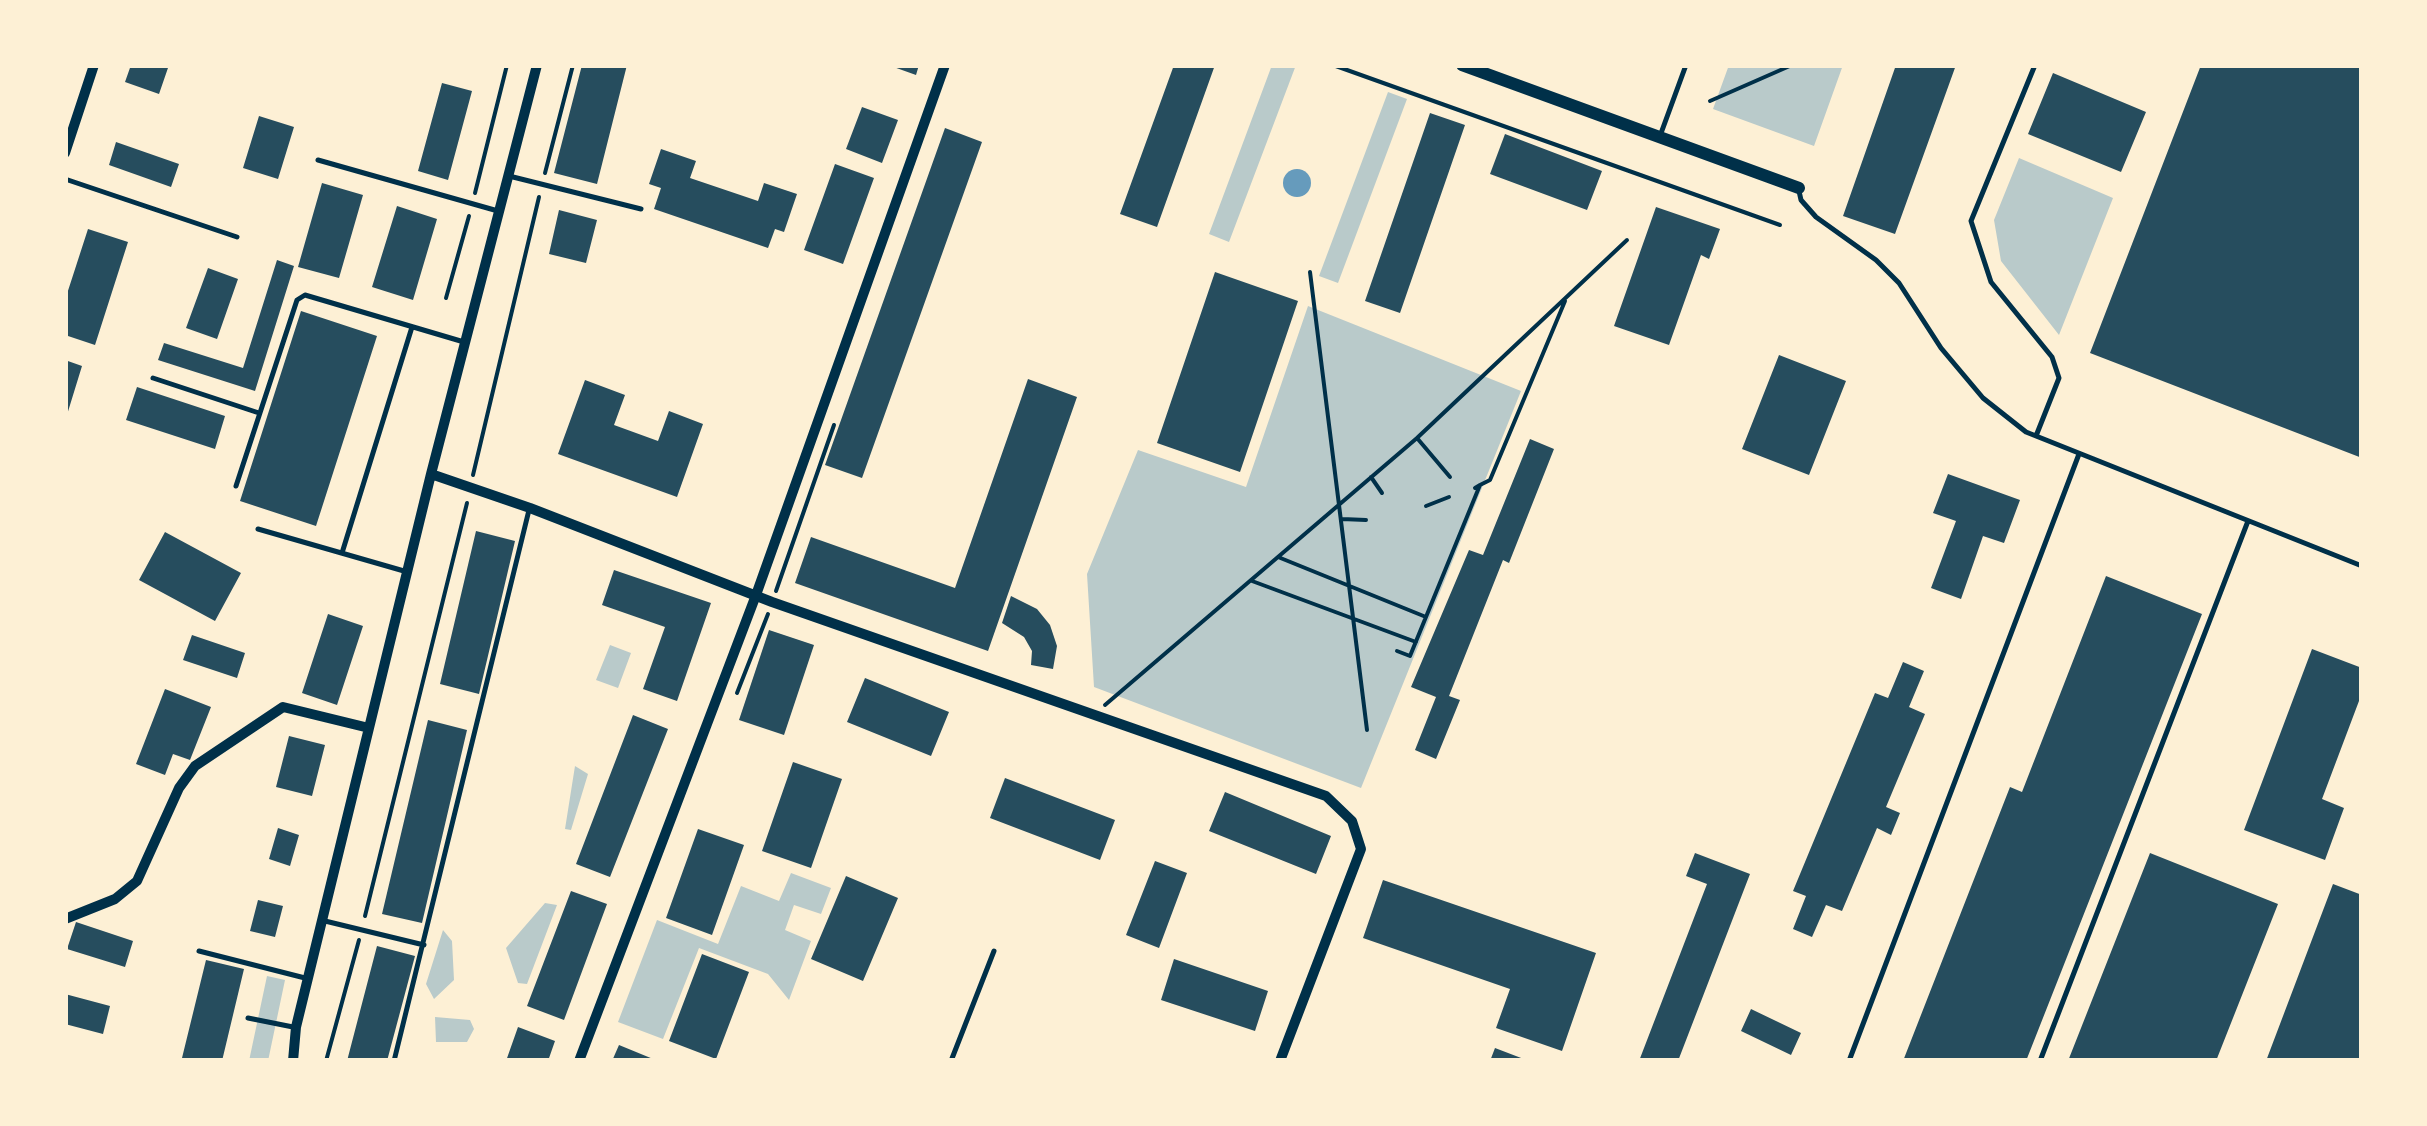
<!DOCTYPE html>
<html>
<head>
<meta charset="utf-8">
<style>
	body { margin:0 }
	#map { position:relative; width:2427px; height:1126px; overflow:hidden; background:#fdf0d5; font-family:Helvetica,sans-serif }
	canvas { display:block }
	.frame { position:absolute; inset:0; border:68px solid #fdf0d5; pointer-events:none }
</style>
</head>
<body>
<div id="map">
<canvas width="2427" height="1126"></canvas>
<div class="frame"></div>
</div>
<script>
const c = document.querySelector('canvas').getContext('2d');
c.lineJoin = 'round';
function paint(path, color) { c.fillStyle = color; c.fill(path, 'evenodd'); }
const poly = rows => new Path2D(rows.map(r => 'M' + r).join(''));
function trace(path, color, width, dash) { c.strokeStyle = color; c.lineWidth = width; c.lineCap = dash ? 'butt' : 'round'; c.setLineDash(dash || []); c.stroke(path); }
const green = poly([
	[1272,65,1296,65,1229,242,1209,234],
	[1729,65,1843,65,1814,146,1713,109],
	[1388,92,1407,99,1338,283,1319,276],
	[2019,158,2113,198,2059,335,2001,261,1994,220],
	[1308,306,1521,391,1361,788,1094,687,1087,574,1138,450,1246,487],
	[610,645,631,653,618,688,596,680],
	[575,766,588,774,571,830,565,829],
	[791,873,831,888,821,914,794,905,785,930,811,941,789,1000,768,974,699,948,663,1039,618,1022,657,920,718,944,741,886,779,901],
	[545,903,557,905,527,984,518,983,506,948],
	[443,930,452,941,454,980,434,999,426,984],
	[267,976,285,980,268,1061,249,1061],
	[435,1017,470,1020,474,1029,467,1042,436,1042]
]);
const water = poly([
	'1283 183a14 14 0 1 1 28 0a14 14 0 1 1-28 0Z'
]);
const building = poly([
	[131,65,169,65,159,94,125,82],
	[582,65,627,65,597,184,554,173],
	[888,65,919,65,916,75],
	[1174,65,1215,65,1157,227,1120,214],
	[1896,65,1956,65,1895,234,1843,216],
	[2201,65,2362,65,2362,458,2090,353],
	[2053,73,2146,112,2121,172,2028,134],
	[442,83,472,91,448,180,418,171],
	[862,107,898,120,882,163,846,149],
	[1430,113,1465,125,1400,313,1365,301],
	[259,116,294,127,278,179,243,168],
	[945,128,982,142,862,478,825,465],
	[1505,134,1602,171,1587,210,1490,174],
	[116,142,179,164,171,187,109,165],
	[661,149,696,161,690,178,758,201,764,183,797,194,784,232,775,229,768,248,654,209,661,188,649,184],
	[835,164,874,178,843,264,804,250],
	[322,183,363,195,339,278,298,267],
	[397,206,437,219,413,300,372,287],
	[1656,207,1720,229,1709,259,1701,255,1669,345,1614,326],
	[559,210,597,220,586,263,549,254],
	[88,229,128,242,95,345,65,335,65,300],
	[277,260,294,266,255,391,158,360,164,343,243,368],
	[208,268,238,279,217,339,186,328],
	[1215,272,1298,301,1240,472,1157,443],
	[301,311,377,336,316,526,240,501],
	[1779,355,1846,381,1809,475,1742,449],
	[65,360,82,366,66,418,65,418],
	[1028,379,1077,397,988,651,795,583,811,537,955,588],
	[585,380,625,395,614,425,658,441,669,411,703,424,677,497,558,454],
	[137,387,225,416,215,449,126,420],
	[1530,439,1554,449,1509,563,1503,560,1449,696,1460,700,1436,759,1415,750,1436,697,1411,687,1469,550,1483,555],
	[1948,474,2020,500,2004,543,1983,536,1961,599,1931,588,1956,521,1933,513],
	[476,531,515,541,479,694,440,684],
	[165,532,241,573,215,621,139,580],
	[614,570,711,603,677,701,643,689,665,627,602,605],
	[2106,576,2202,614,2026,1061,1903,1061,2010,787,2022,792],
	[1011,596,1037,609,1050,625,1057,646,1053,669,1031,665,1032,651,1024,637,1002,623],
	[328,614,363,626,337,705,302,693],
	[769,630,814,645,784,735,739,720],
	[192,635,245,653,237,678,183,660],
	[2312,649,2362,668,2362,693,2322,799,2344,808,2325,860,2244,830],
	[1903,662,1924,671,1909,707,1925,714,1886,807,1900,813,1891,835,1877,828,1842,911,1826,905,1812,937,1793,929,1806,896,1793,891,1875,693,1888,698],
	[865,678,949,712,931,756,847,722],
	[165,689,211,707,190,760,173,754,165,775,136,764],
	[633,715,668,729,610,877,576,864],
	[428,720,467,730,422,923,382,914],
	[289,736,325,745,312,796,276,787],
	[793,762,842,779,811,868,762,851],
	[1005,778,1115,820,1100,860,990,818],
	[1225,792,1331,836,1316,874,1209,831],
	[278,828,299,835,290,866,269,859],
	[698,829,744,845,712,935,666,918],
	[1695,853,1750,874,1678,1061,1639,1061,1707,884,1686,876],
	[2150,853,2278,904,2216,1061,2068,1061],
	[1155,861,1187,873,1159,948,1126,935],
	[846,876,898,898,863,981,811,959],
	[1383,880,1596,953,1562,1051,1496,1028,1510,989,1363,938],
	[2333,884,2362,895,2362,1061,2266,1061],
	[571,891,607,904,564,1020,527,1006],
	[258,900,283,906,275,937,250,931],
	[76,922,133,941,125,967,67,949],
	[377,946,415,956,387,1061,347,1061],
	[702,954,749,972,716,1059,669,1041],
	[1174,959,1268,991,1255,1031,1161,1000],
	[206,960,244,969,222,1061,182,1058],
	[65,994,110,1006,103,1034,65,1024],
	[1751,1009,1801,1033,1791,1055,1741,1031],
	[518,1027,555,1041,548,1061,506,1061],
	[619,1045,658,1061,612,1061],
	[1495,1048,1529,1061,1490,1061]
]);
const path = poly([
	[1333,65,1780,225],
	[1710,101,1792,65],
	[545,173,573,65],
	[475,193,507,65],
	[1310,272,1367,730],
	[446,298,469,216],
	[1417,438,1450,477],
	[473,475,539,197],
	[1371,477,1382,493],
	[1480,485,1490,480,1565,301],
	[1426,506,1449,497],
	[1342,519,1366,520],
	[1278,557,1426,617],
	[1252,581,1416,642],
	[776,591,834,425],
	[1397,651,1410,656,1480,485,1475,488],
	[737,693,768,614],
	[1105,705,1417,438,1627,240],
	[365,916,467,503],
	[326,1061,359,940]
]);
const service = poly([
	[2035,65,1971,221,1991,282,2052,357,2059,378,2036,436],
	[1660,136,1686,65],
	[318,160,498,211],
	[509,176,641,209],
	[65,179,237,237],
	[1799,191,1801,200,1816,217,1876,260,1899,283,1941,348,1983,398,2026,432,2362,566],
	[153,378,259,413],
	[236,486,297,300,305,295,464,342],
	[258,529,404,571],
	[342,553,412,327],
	[325,921,424,945],
	[199,951,305,978],
	[248,1018,293,1027],
	[394,1061,529,510],
	[951,1061,994,951],
	[1849,1061,2079,454],
	[2040,1061,2248,521]
]);
const minor = poly([
	[65,153,94,65],
	[431,474,530,508,772,602,1326,796,1352,821,1361,849,1280,1061],
	[65,919,115,899,137,881,179,788,195,766,283,707,369,728],
	[293,1061,296,1027,431,474,537,65],
	[579,1061,756,595,945,65]
]);
const tertiary = poly([
	[1462,65,1799,188]
]);
paint(green, '#b9caca');
paint(water, '#669bbc');
paint(building, '#264d5e');
trace(path, '#003049', 4);
trace(service, '#003049', 5);
trace(minor, '#003049', 10);
trace(tertiary, '#003049', 12);
</script>
</body>
</html>
